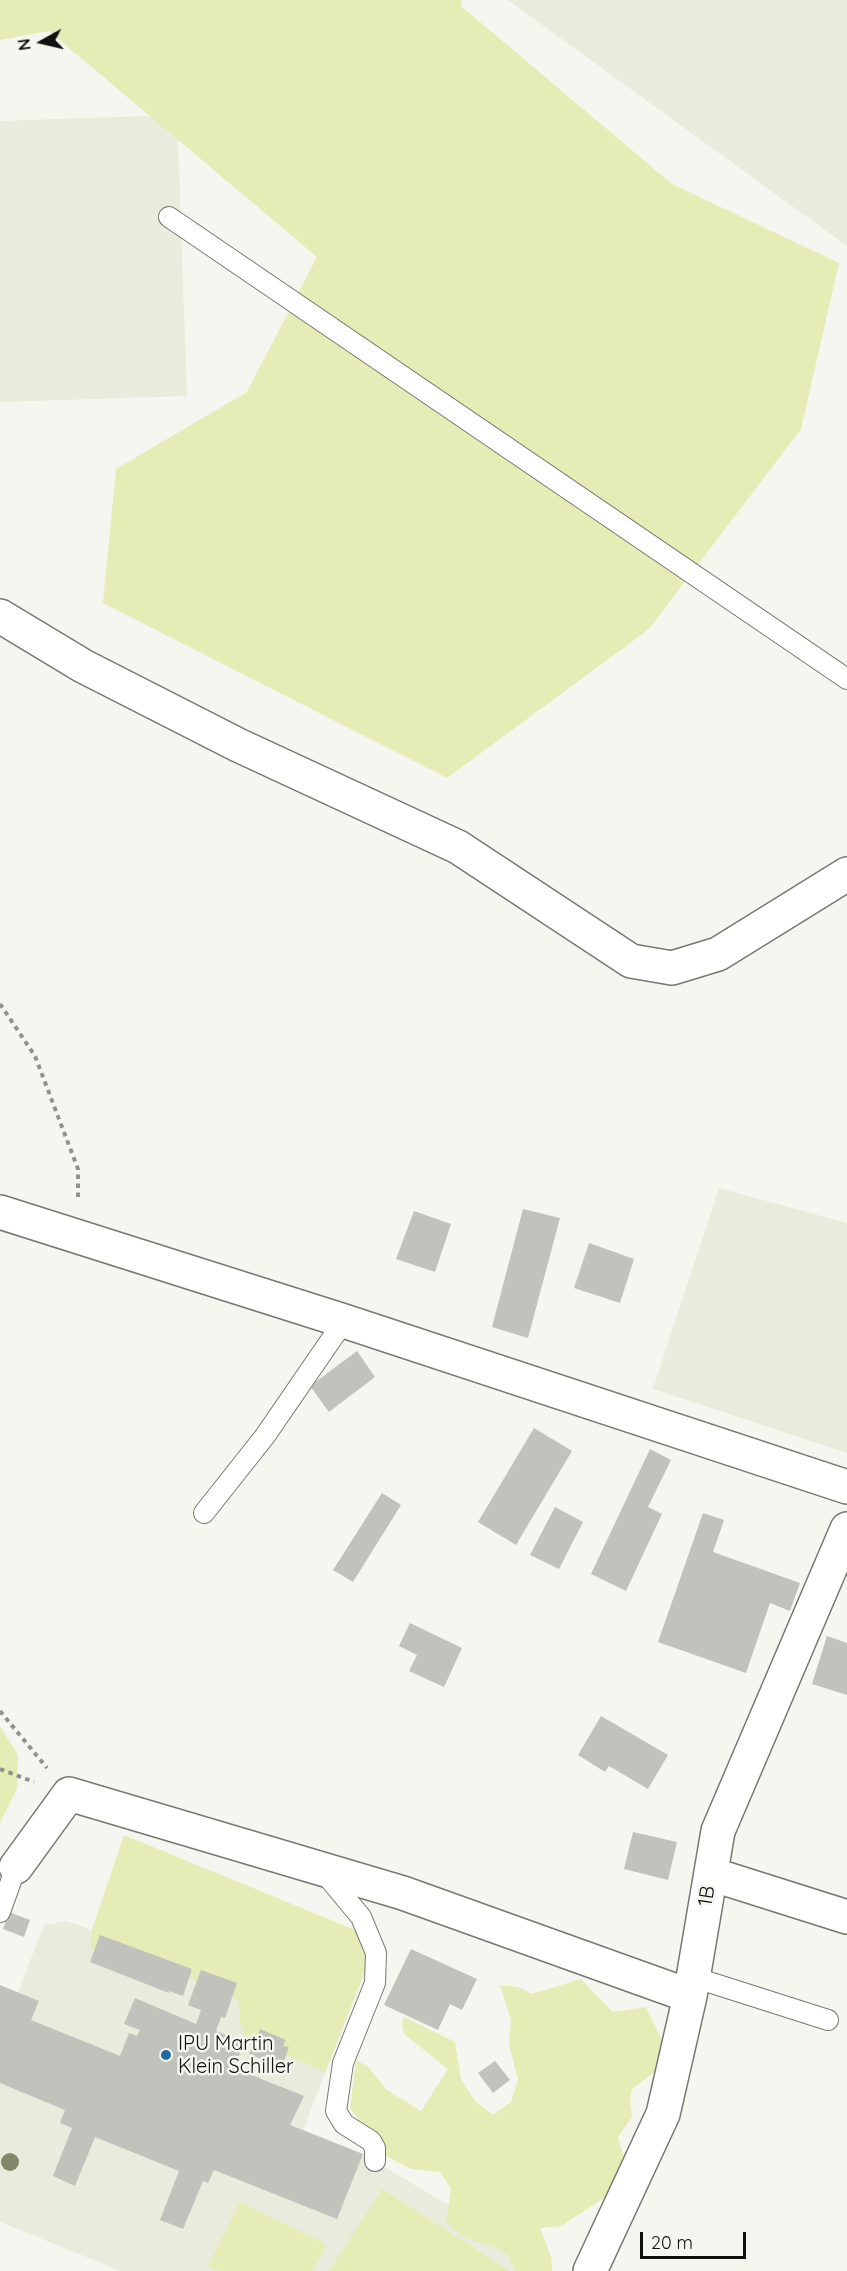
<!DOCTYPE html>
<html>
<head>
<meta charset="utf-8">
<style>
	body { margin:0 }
	#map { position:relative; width:847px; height:2271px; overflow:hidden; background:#f5f6ef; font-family:Quicksand,sans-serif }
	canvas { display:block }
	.north { position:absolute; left:12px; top:12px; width:60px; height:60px; -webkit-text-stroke:4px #f5f6ef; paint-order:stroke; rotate:262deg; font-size:16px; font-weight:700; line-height:24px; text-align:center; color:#111210 }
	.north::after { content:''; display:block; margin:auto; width:21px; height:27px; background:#111210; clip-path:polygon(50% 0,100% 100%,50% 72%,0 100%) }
	.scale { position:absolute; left:640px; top:2232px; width:106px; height:27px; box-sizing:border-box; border:3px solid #111210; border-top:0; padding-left:8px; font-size:18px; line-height:21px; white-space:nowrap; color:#111210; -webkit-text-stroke:4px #f5f6ef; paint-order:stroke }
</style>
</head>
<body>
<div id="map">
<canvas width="847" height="2271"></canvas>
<div class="north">N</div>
<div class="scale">20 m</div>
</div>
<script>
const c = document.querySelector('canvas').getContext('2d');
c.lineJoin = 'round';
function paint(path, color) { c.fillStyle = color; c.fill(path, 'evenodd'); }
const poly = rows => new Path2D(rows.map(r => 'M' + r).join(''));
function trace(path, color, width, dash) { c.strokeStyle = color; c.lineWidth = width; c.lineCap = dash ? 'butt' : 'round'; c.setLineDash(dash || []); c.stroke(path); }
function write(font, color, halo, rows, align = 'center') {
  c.font = font + ' Quicksand,sans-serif'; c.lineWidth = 5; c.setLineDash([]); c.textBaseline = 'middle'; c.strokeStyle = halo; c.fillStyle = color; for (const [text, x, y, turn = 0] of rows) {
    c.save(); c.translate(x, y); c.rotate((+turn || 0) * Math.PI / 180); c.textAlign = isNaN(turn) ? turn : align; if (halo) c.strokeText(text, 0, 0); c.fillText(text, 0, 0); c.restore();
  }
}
const built = poly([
	[508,0,847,0,847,246],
	[177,115,187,396,0,402,0,121],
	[719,1188,847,1223,847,1453,653,1389],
	[124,1835,369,1961,303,2130,363,2154,540,2260,534,2271,121,2271,0,2222,0,2039,44,1925,66,1921,92,1930]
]);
const green = poly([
	[0,0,462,0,461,6,672,184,839,263,801,429,649,629,447,778,103,603,116,469,247,392,317,257,49,31,0,40],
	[0,1726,18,1755,17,1789,0,1823],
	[124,1835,360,1932,369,1961,325,2072,246,2038,240,2025,239,2002,224,1990,210,1988,179,1972,117,1960,91,1949,92,1930],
	[581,1979,613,2012,646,2007,663,2042,657,2070,632,2089,630,2102,632,2117,618,2137,626,2166,610,2194,561,2226,540,2228,551,2256,552,2271,515,2271,508,2255,491,2246,463,2237,446,2222,451,2189,440,2172,411,2169,384,2155,367,2128,350,2109,356,2060,368,2067,387,2090,421,2111,448,2069,404,2034,402,2024,404,2017,455,2042,461,2079,475,2101,493,2115,511,2102,518,2080,509,2044,511,2020,500,1985,518,1987,532,1994],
	[382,2189,508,2270,507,2271,329,2271],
	[240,2202,326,2244,313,2271,218,2271,208,2266]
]);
const building = poly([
	[523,1209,560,1218,528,1338,492,1327],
	[414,1211,451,1224,435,1272,396,1259],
	[589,1243,634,1259,620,1303,574,1288],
	[357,1351,375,1377,329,1412,310,1386],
	[534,1428,572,1451,516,1545,478,1522],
	[650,1449,671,1460,648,1507,662,1514,626,1591,591,1574],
	[382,1493,401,1505,353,1582,333,1570],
	[555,1507,583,1522,559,1569,530,1555],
	[703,1513,724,1520,713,1552,800,1583,790,1611,770,1603,746,1673,658,1642],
	[410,1623,462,1648,444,1687,409,1671,417,1655,399,1646],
	[827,1636,847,1643,847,1695,812,1684],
	[601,1716,668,1755,648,1789,609,1766,605,1772,578,1755],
	[633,1832,677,1842,668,1880,624,1869],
	[9,1912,30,1920,24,1937,3,1929],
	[100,1935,192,1969,183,1996,169,1991,169,1993,90,1962],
	[411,1949,477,1979,462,2010,450,2004,438,2030,384,2005],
	[201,1970,237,1983,225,2018,221,2017,216,2031,244,2042,234,2068,304,2096,290,2125,363,2154,337,2219,214,2170,208,2183,203,2181,183,2229,160,2220,179,2171,95,2137,75,2186,53,2176,72,2128,60,2123,65,2110,0,2083,0,1985,39,2001,31,2020,120,2056,129,2033,137,2036,140,2030,124,2024,135,1998,196,2024,201,2010,188,2005],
	[260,2029,286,2040,283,2046,289,2047,282,2067,249,2054],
	[495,2061,510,2080,493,2093,478,2073]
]);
const path = poly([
	[0,1004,35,1056,78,1169,78,1200],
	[0,1711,47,1768],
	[0,1769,34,1782]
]);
const lane = poly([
	[169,217,847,679],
	[204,1513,265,1436,344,1321],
	[322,1870,361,1917,376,1953,375,1983,343,2063,336,2111,344,2124,371,2141,375,2148,375,2161],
	[0,1912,16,1867],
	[693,1977,828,2020]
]);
const street = poly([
	[0,616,83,666,238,745,458,847,631,961,672,968,718,954,847,874],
	[0,1212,344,1321,847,1487],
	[16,1867,69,1794,403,1893,690,1996],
	[711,1874,847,1917],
	[590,2271,663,2114,690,1996,718,1831,847,1529]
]);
const trees = [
	[10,2162]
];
const markers = [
	[166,2055,6,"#216b9e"]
];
const streetNames = [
	["1B",707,1896,-81]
];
const poiNames = [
	["IPU Martin",178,2044],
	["Klein Schiller",178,2067]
];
paint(built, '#e9ebdd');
paint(green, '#e5ecb5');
paint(building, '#c1c2bc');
trace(lane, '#777872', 22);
trace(street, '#777872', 36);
trace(path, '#91928d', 4, [4.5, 4.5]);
trace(lane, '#fff', 20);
trace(street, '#fff', 33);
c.fillStyle = '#85876d';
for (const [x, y] of trees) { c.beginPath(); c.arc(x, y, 9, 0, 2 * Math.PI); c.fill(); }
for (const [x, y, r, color] of markers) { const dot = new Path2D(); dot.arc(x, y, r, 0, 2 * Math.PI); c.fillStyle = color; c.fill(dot); trace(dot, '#f5f6ef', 2); }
write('20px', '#111210', '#f5f6ef', streetNames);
write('20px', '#111210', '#f5f6ef', poiNames, 'left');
</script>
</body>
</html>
